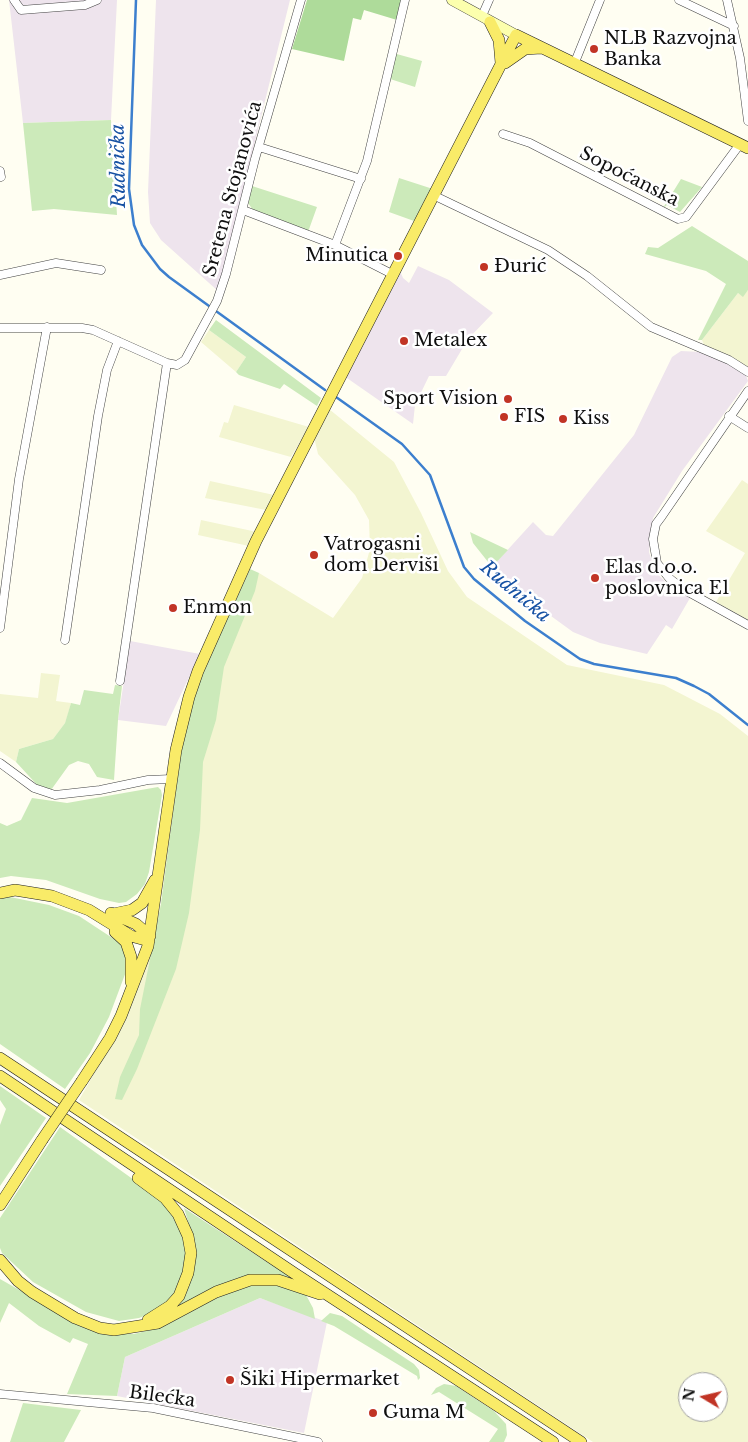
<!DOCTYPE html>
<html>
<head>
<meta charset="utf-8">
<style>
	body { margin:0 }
	#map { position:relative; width:748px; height:1442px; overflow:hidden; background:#fffef2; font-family:"Libre Baskerville",serif }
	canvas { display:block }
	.north { position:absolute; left:678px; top:1372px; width:50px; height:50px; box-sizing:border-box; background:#fff; border:1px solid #9f9f9f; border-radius:50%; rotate:279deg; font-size:14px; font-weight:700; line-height:20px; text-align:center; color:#0f0f0f }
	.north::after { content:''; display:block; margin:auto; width:18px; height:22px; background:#c13425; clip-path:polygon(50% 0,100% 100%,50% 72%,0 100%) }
</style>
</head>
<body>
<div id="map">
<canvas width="748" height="1442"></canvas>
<div class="north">N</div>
</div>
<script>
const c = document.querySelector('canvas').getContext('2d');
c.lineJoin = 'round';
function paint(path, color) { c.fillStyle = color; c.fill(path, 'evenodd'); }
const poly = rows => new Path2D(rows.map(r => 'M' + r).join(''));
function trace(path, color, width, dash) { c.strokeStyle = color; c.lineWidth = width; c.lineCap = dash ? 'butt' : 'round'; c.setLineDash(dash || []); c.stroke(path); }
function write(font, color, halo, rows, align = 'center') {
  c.font = font + ' "Libre Baskerville",serif'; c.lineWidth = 5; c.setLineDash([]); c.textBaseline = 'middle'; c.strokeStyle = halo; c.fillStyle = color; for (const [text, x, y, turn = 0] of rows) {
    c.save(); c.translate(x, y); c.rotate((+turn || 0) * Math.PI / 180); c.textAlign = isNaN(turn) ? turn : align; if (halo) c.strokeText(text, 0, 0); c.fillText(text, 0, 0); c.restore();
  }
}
const industrial = poly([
	[9,0,117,0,111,120,23,123],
	[156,0,290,0,218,291,161,240,150,223,148,192],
	[418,266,449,280,493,313,468,339,446,376,429,376,415,405,413,424,344,376,400,271,403,278,409,283],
	[681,351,701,352,731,364,745,373,748,381,682,471,653,518,649,552,655,572,667,583,690,598,672,629,666,625,647,654,600,643,573,632,511,587,492,567,533,522,546,535,553,536,634,435,672,357],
	[130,641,200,654,166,726,118,720],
	[260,1298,327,1322,304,1433,117,1396,125,1357]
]);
const farmland = poly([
	[748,290,748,367,704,345,702,340,738,293,743,296],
	[209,330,246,357,236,372,201,342],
	[234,405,309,427,291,457,219,437,224,422,228,423],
	[329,409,394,462,421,513,448,571,467,597,567,665,664,685,720,714,748,736,748,1442,593,1442,79,1100,126,1018,149,958,161,904,169,836,218,661,259,573,333,618,362,578,370,549,369,520,355,495,318,454,314,437],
	[688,1382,718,1382,718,1412,688,1412],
	[742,480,748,484,748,620,716,602,745,553,706,531],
	[210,481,274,495,266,510,205,498],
	[201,520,257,532,249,546,198,535],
	[41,673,60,675,56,701,71,703,68,714,65,723,53,739,19,749,16,762,0,751,0,694,38,698]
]);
const green = poly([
	[393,53,422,61,415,87,387,78],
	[111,120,117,215,54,209,32,211,23,123],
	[399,178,433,189,414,221,389,212],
	[681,179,702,187,680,212,667,205,663,208],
	[252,186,317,207,308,232,253,210,248,203],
	[692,226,748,261,748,290,743,297,738,293,702,340,698,340,726,284,706,271,645,254,648,247,658,248],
	[216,320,321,398,317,406,284,384,280,389,239,375,236,372,246,357,209,330],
	[470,532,472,533,508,550,492,567,473,543],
	[250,569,259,573,255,591,224,667,216,720,203,762,200,830,189,913,176,969,137,1069,122,1100,115,1099,120,1077,139,1035,140,1009,161,904,184,730,203,672],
	[115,685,122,686,118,720,114,780,97,777,89,764,78,761,69,765,51,790,40,788,16,762,19,749,53,739,65,723,71,703,80,705,84,690,113,694],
	[158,787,161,790,162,795,149,872,145,884,137,894,126,902,119,903,100,899,46,880,11,876,0,878,0,823,7,826,21,820,32,798,67,803],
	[10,897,49,905,79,916,120,943,124,949,127,969,109,1017,90,1053,65,1089,0,1044,0,898],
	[0,1086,46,1118,0,1186,0,1125,6,1109,0,1100],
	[60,1127,162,1200,181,1226,187,1258,183,1279,174,1295,157,1311,139,1318,119,1321,86,1312,33,1282,2,1253,0,1248,0,1218],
	[184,1208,270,1264,294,1279,272,1275,170,1312,182,1296,190,1228],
	[0,1279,88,1329,105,1333,134,1334,150,1330,243,1285,268,1282,306,1295,313,1308,315,1319,260,1298,125,1357,117,1396,67,1394,88,1344,73,1338,70,1343,39,1326,9,1303,0,1323],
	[330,1313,342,1316,414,1364,419,1370,420,1378,418,1380,417,1376,334,1326,321,1321],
	[444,1384,456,1386,494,1411,506,1424,507,1435,504,1442,489,1442,498,1429,439,1392,431,1395,436,1388],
	[23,1403,81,1410,64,1442,10,1442]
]);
const forest = poly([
	[307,0,402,0,397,20,364,10,361,20,353,18,344,61,292,49]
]);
const stream = poly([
	[136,0,129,189,134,225,142,245,160,269,169,277,325,390],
	[336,397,402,444,430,475,464,567,474,579,525,621,580,659,594,664,676,678,694,686,709,694,748,725]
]);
const street = poly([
	[14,0,21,10,85,5,97,0],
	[679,0,734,26],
	[727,0,740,58,748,121],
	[482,16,489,0],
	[575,62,600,0],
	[503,134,530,143,678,219,686,217,740,144],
	[259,147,361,179],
	[0,171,1,177],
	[435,196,548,250,587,276,651,327,729,360,748,372],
	[243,210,335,245,394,275],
	[335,245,367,161,405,0],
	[0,275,56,263,101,270],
	[0,328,82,328,93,330,167,363,177,365,185,360,217,301,226,274,255,159,301,0],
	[748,391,662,516,656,524,653,539,657,563,669,578,683,589,748,625],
	[729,416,748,428],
	[0,628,19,479,47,327],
	[65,640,98,416,107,370,118,341],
	[120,681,167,363],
	[0,763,34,788,55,795,100,790,148,780,171,779],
	[0,1394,153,1408,318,1442]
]);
const secondary = poly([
	[452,0,516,35]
]);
const primary = poly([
	[490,22,499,40,501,63],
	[505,63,525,49,541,48],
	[0,893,15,890,52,896,89,910,131,936,149,941],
	[111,913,136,924,150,936],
	[113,914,132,910,142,903,155,880],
	[115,932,126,942,131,957,131,982],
	[0,1058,581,1442],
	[0,1076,294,1273,553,1442],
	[82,1081,110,1038,121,1016,148,946,176,750,189,697,198,671,256,541,516,35,748,148],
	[138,1178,165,1198,178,1214,188,1236,191,1253,188,1273,179,1296,170,1306,148,1320],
	[0,1205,42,1140],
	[0,1260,18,1281,32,1292,75,1318,100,1328,114,1330,158,1323,216,1292,250,1280,278,1280,320,1294]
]);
const primaryBridge = poly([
	[42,1140,82,1081]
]);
const markers = [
	[594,49,5,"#c13425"],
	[398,256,5,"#c13425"],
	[484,267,5,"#c13425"],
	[404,341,5,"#c13425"],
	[508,399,5,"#c13425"],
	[504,417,5,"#c13425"],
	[563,419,5,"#c13425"],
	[314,555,5,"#c13425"],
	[595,578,5,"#c13425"],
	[173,608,5,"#c13425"],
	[230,1380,5,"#c13425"],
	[373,1413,5,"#c13425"]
];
const poiNames = [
	["NLB Razvojna",604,39],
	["Banka",604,60],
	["Minutica",388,256,"right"],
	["Đurić",494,267],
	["Metalex",414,341],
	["Sport Vision",498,399,"right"],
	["FIS",514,417],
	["Kiss",573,419],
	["Vatrogasni",324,545],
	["dom Derviši",324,566],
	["Elas d.o.o.",605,568],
	["poslovnica E1",605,589],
	["Enmon",183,608],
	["Šiki Hipermarket",240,1380],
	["Guma M",383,1413]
];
const streetNames = [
	["Sopoćanska",629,177,27],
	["Sretena Stojanovića",233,189,-75],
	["Bilećka",162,1397,8]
];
const waterNames = [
	["Rudnička",119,166,-91],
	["Rudnička",515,592,40]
];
paint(industrial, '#eee4ed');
paint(farmland, '#f3f5d1');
paint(green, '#cceaba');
paint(forest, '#aedb9a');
trace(stream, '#3c7fce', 2.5);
trace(street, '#424242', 9);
trace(secondary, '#313131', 11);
trace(primary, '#202020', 12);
trace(street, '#fff', 8);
trace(secondary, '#fcffad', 10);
trace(primary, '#f9eb68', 11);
trace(primaryBridge, '#202020', 12, []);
trace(primaryBridge, '#f9eb68', 11);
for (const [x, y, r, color] of markers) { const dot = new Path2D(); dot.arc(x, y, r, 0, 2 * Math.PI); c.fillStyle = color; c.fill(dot); trace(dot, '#fff', 2); }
write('18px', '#0f0f0f', '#fff', poiNames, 'left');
write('18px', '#0f0f0f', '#fff', streetNames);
write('italic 19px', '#1651a3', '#fff', waterNames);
</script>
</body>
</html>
